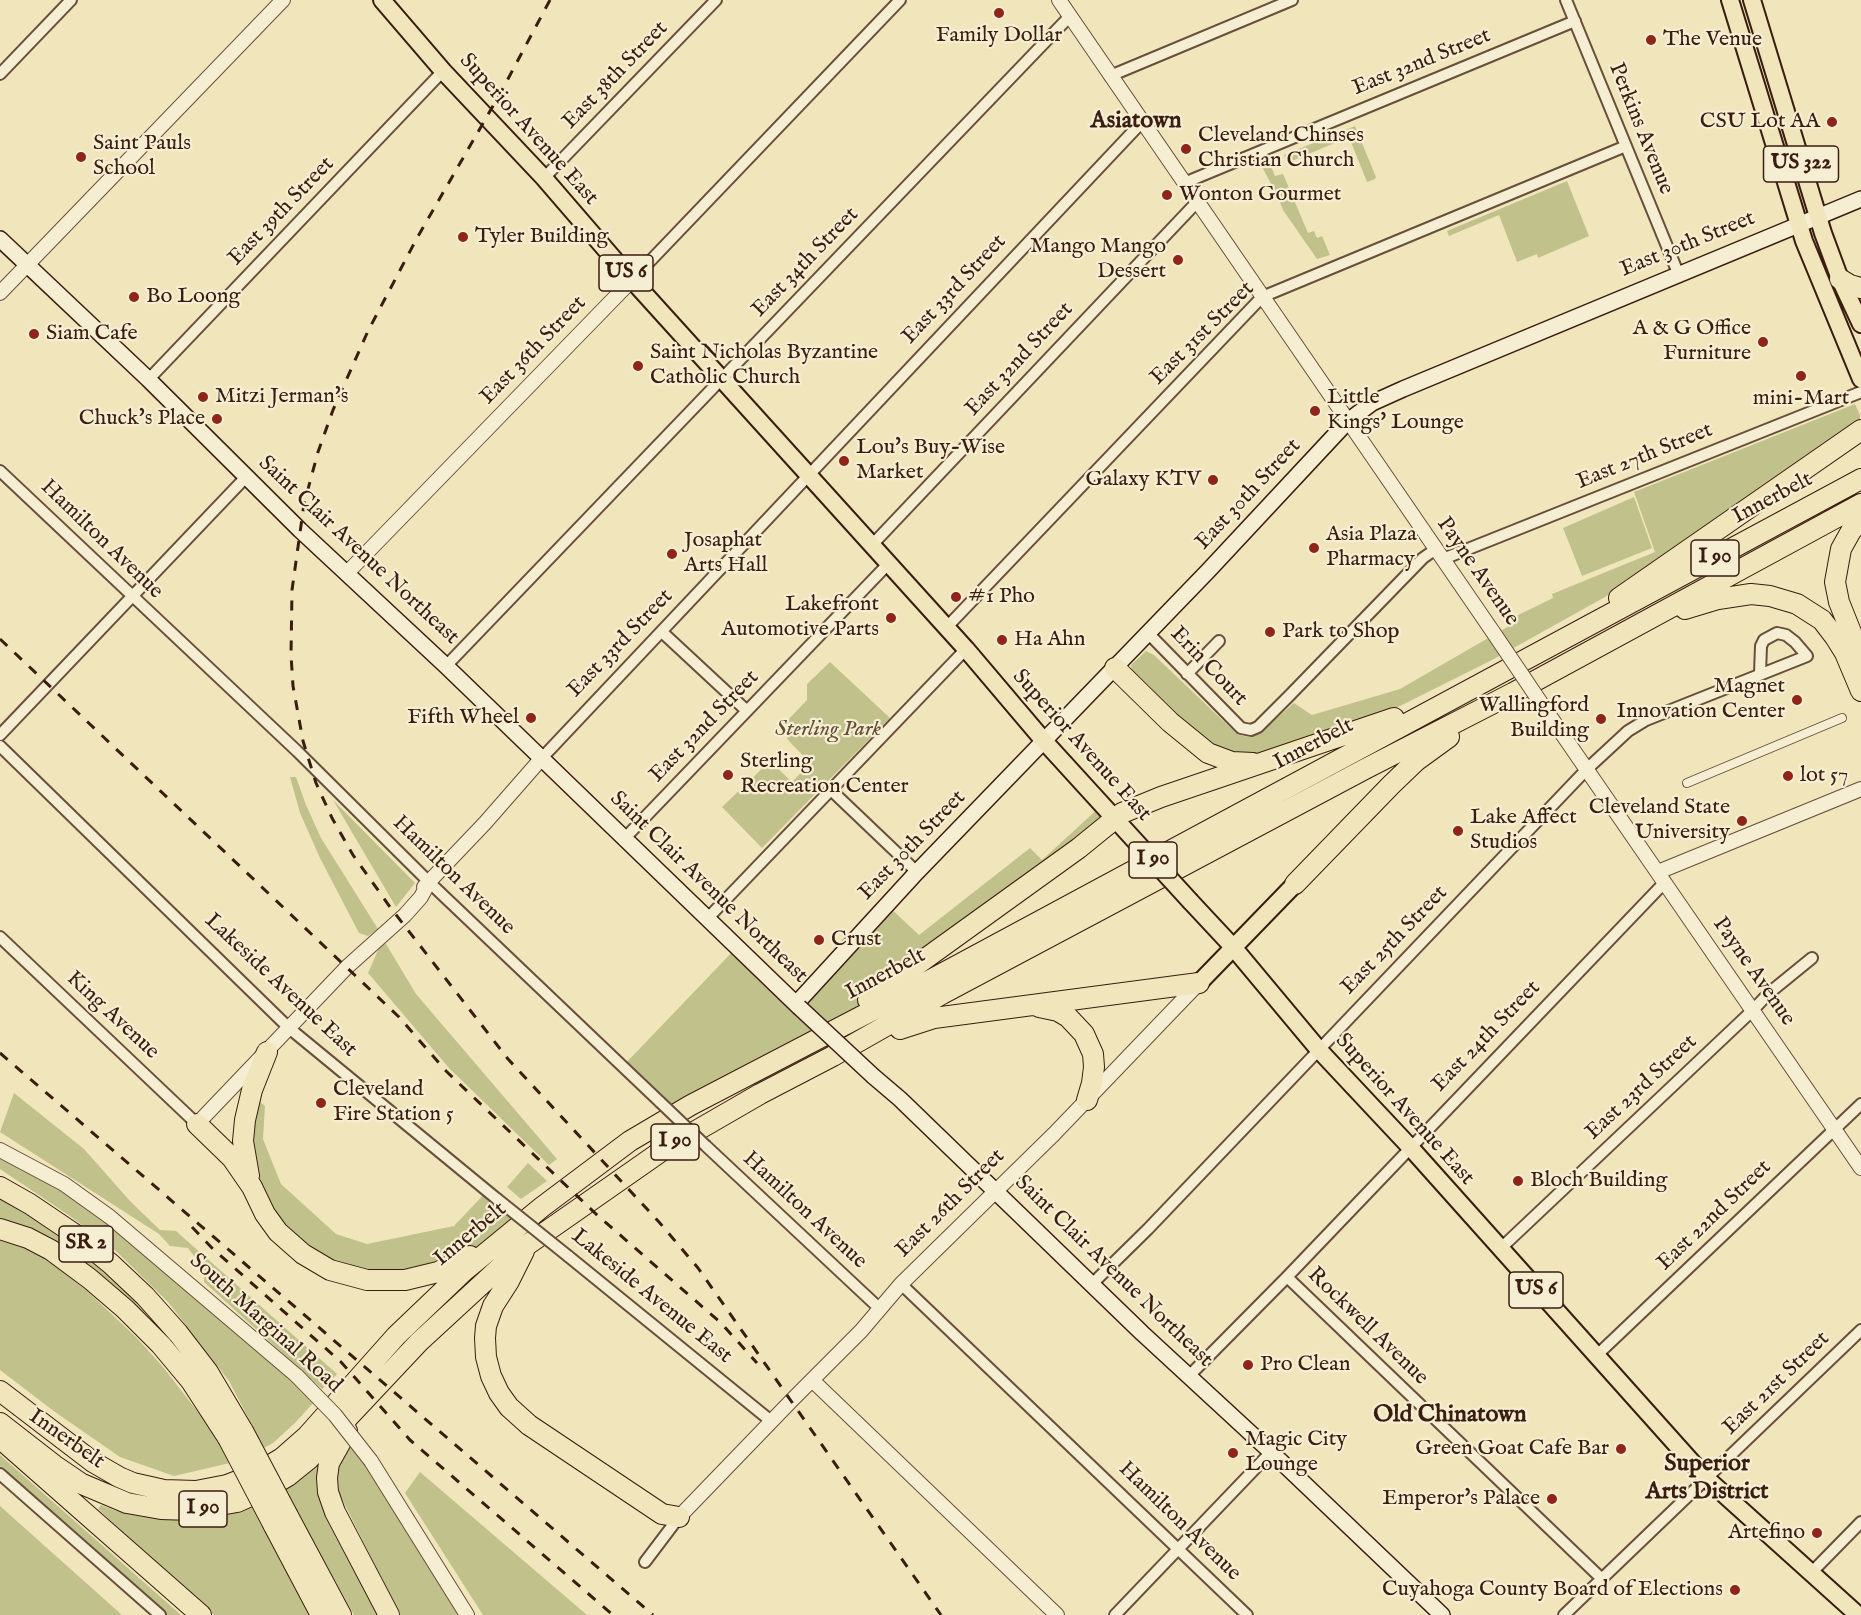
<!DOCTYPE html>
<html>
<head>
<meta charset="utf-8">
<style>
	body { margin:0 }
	canvas { display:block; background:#f1e5bb }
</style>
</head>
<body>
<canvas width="1861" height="1615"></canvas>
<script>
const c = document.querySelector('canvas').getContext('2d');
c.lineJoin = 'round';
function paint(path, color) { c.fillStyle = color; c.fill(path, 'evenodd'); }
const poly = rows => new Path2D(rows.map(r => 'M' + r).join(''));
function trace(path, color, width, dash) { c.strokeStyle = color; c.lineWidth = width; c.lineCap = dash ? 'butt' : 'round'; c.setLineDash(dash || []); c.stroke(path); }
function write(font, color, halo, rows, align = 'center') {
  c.font = font + ' "IM FELL English",serif'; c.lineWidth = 4.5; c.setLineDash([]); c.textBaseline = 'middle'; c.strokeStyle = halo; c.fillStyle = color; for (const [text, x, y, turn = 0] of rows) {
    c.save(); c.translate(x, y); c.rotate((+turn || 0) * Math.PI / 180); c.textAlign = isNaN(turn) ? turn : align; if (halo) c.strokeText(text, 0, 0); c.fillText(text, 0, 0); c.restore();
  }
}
const green = poly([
	[1355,126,1376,177,1375,179,1367,182,1349,137,1287,163,1284,155],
	[1269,161,1275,176,1283,174,1308,233,1314,231,1317,238,1322,236,1330,255,1317,259,1283,210,1278,197,1261,165],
	[1567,181,1589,236,1538,258,1537,254,1517,262,1499,215,1449,236,1447,231],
	[1855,404,1860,415,1860,422,1605,597,1492,660,1390,711,1262,755,1245,756,1213,746,1132,677,1131,665,1146,651,1154,655,1238,735,1250,737,1258,734,1294,703,1312,715,1400,689,1509,626,1508,620,1553,598,1552,594,1655,552,1634,492],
	[1634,497,1652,548,1582,576,1563,528],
	[830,662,890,718,762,848,722,807,770,761,792,782,810,763,788,740,782,726,807,700,807,684],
	[290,777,296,777,306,805,321,838,378,929,368,936,359,933,320,858,300,813],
	[333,800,415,883,396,907],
	[1102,805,1113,818,862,1004,801,1046,674,1115,623,1066,737,947,796,1004,887,905,919,935,1030,848,1042,860],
	[383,939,416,994,557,1159,549,1165,449,1068,368,973],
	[14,1093,84,1149,130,1201,160,1230,176,1231,337,1374,322,1389,204,1282,205,1271,188,1248,170,1246,159,1234,0,1132],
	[251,1094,265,1106,263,1139,281,1184,336,1234,367,1244,454,1226,487,1191,522,1219,501,1239,405,1280,311,1260,252,1187],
	[0,1155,89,1207,296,1383,314,1402,295,1423,273,1443,264,1448,229,1381,168,1302,117,1252,70,1216,0,1169],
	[528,1163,547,1181,521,1199,507,1187],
	[0,1199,47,1226,99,1267,137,1302,166,1335,164,1338,0,1220],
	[0,1239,8,1241,43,1256,87,1291,136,1337,163,1367,222,1443,230,1463,174,1476,120,1457,55,1412,0,1370],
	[349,1443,360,1455,460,1615,400,1615,337,1489,335,1473,339,1454],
	[0,1455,181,1615,167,1615,100,1557,0,1468],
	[323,1460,382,1615,354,1615,285,1489],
	[420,1472,587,1615,483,1615,405,1493],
	[101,1505,116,1511,158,1518,190,1520,213,1520,254,1506,312,1615,214,1615,98,1509],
	[0,1506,122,1615,0,1615]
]);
const pedestrian = poly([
	[1687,783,1842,718]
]);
const minor = poly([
	[1566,0,1678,273],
	[0,74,71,0],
	[1110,76,1292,0],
	[544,178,716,0],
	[1184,183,1575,21],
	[632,280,900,0],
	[148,380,443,71],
	[0,471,297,751,429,882,660,1102],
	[872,545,1197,202],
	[1443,559,1861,392],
	[946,628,1262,297,1626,146],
	[662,632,747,711],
	[1147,632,1241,728,1251,730,1258,727,1290,695,1423,558,1436,549],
	[446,666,1070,16],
	[1187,674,1219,641],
	[0,735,246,477],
	[0,746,289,1028,497,1199],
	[541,759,1142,122],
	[832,791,917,872],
	[624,839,889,563],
	[707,919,966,649],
	[0,937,197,1124],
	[706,1146,879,1308],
	[1500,1249,1753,1010,1769,993,1812,958],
	[568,1256,771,1421],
	[1287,1277,1602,1579],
	[901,1284,1247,1615],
	[1092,1284,1148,1229,1587,769,1628,731,1646,720,1807,656,1795,642,1786,635,1777,633,1764,640,1761,646,1760,673],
	[1596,1356,1861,1104],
	[1189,1376,1287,1277,1665,882],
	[0,1474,160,1615],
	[645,1562,679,1517],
	[1812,1572,1861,1522],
	[1115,1615,1271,1452],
	[1564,1615,1861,1330]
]);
const tertiary = poly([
	[1059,0,1493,632],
	[0,293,283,0],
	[347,573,632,280],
	[1545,709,1861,1168],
	[1658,872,1861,789],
	[424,887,485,823,541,759],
	[197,1124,347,967,405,915,421,897,429,882],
	[0,1150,64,1184,110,1217,297,1376],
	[812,1380,1057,1615],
	[371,1461,467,1615],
	[679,1517,792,1400,861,1331,901,1284,1054,1134,1199,983]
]);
const secondary = poly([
	[0,239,148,379,300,530,446,666,799,1007],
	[796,1004,917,872,1208,571,1348,421,1372,403,1403,389,1861,199],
	[873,1076,900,1099,1142,1333,1271,1452,1442,1615]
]);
const primary = poly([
	[382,0,443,71,544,178,632,280,966,649,1044,741,1148,855],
	[1730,0,1804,241,1861,379],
	[1752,0,1823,233,1840,279,1861,324],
	[1191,902,1233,947,1319,1050,1410,1147,1707,1479,1858,1615],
	[1199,983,1295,884]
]);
const motorway = poly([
	[1840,279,1850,285,1861,288],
	[1861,520,1851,531,1841,549,1835,582,1839,602,1861,657],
	[1619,598,1861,430],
	[1685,609,1718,599,1751,594,1770,596,1797,604,1822,620,1835,637,1845,653,1861,691],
	[1115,668,1170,722,1208,753,1232,762,1253,763],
	[1295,884,1391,785,1416,761,1449,737],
	[868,1000,1079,848,1122,813,1161,797,1394,718],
	[1039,1007,1058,1011,1068,1017,1084,1034,1093,1054,1094,1067,1092,1083,1087,1100],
	[900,1029,934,1018,1199,983],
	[197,1124,232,1158,252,1187,265,1214,278,1232,303,1254,330,1270,367,1280,405,1280,438,1272,470,1256],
	[249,1176,243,1141,245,1120,252,1090,267,1052],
	[0,1187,30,1204,73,1233,111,1264,145,1296,178,1333,208,1372,243,1431],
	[0,1229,28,1238,51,1250,90,1279,125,1309,161,1345,191,1381,228,1438],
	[524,1251,509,1281,493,1306,486,1326,485,1338,486,1357,491,1376,499,1393,509,1407,529,1425,662,1514,679,1517],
	[0,1391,93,1462,119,1477,133,1483,164,1490,196,1491,227,1485,255,1474,282,1458,307,1436,396,1336,464,1271,542,1207,630,1141,691,1105,906,993,1861,479],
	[0,1423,54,1465,82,1484,127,1503,161,1509,192,1510,237,1502,266,1489,288,1476,309,1459,419,1342,508,1260,527,1245,663,1150,760,1094,833,1056,942,994,1365,769,1513,693,1861,504],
	[347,1431,329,1463,327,1478,328,1492,335,1512,389,1615],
	[2,1440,201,1615],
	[288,1516,341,1615],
	[273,1524,321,1615]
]);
const rail = poly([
	[550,0,501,92,417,238,368,331,333,410,318,452,304,504,292,590,291,655,293,686,303,741,316,783,332,818,353,855,390,907,508,1059,659,1222,698,1268,941,1615],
	[0,639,399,1017,446,1071,596,1214,721,1323,757,1363],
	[0,1053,653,1615],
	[192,1227,213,1249,341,1362,410,1440,613,1615]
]);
const minorBridge = poly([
	[660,1102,706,1146],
	[497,1199,568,1256]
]);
const tertiaryBridge = poly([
	[1493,632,1545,709],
	[297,1376,335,1415,371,1461]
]);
const secondaryBridge = poly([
	[799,1007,873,1076]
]);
const primaryBridge = poly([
	[1148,855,1191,902]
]);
const motorwayBridge = poly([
	[243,1431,288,1516],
	[228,1438,273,1524]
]);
const markers = [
	[999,13,6,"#8f2418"],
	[1651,40,6,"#8f2418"],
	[1832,122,6,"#8f2418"],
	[1186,149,6,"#8f2418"],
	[81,157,6,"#8f2418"],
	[1167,195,6,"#8f2418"],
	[463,237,6,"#8f2418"],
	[1178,260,6,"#8f2418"],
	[134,297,6,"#8f2418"],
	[34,334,6,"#8f2418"],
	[1763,342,6,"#8f2418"],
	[638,366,6,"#8f2418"],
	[1801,376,6,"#8f2418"],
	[203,397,6,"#8f2418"],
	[1315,411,6,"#8f2418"],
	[217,419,6,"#8f2418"],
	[844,461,6,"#8f2418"],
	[1213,480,6,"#8f2418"],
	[1314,548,6,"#8f2418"],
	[672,554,6,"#8f2418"],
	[956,597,6,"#8f2418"],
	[891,618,6,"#8f2418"],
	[1270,632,6,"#8f2418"],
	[1002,640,6,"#8f2418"],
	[1797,700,6,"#8f2418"],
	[531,718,6,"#8f2418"],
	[1601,719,6,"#8f2418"],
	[728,775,6,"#8f2418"],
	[1788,776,6,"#8f2418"],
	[1742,821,6,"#8f2418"],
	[1458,831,6,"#8f2418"],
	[819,940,6,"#8f2418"],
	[321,1103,6,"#8f2418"],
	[1518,1181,6,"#8f2418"],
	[1248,1365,6,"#8f2418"],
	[1621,1449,6,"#8f2418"],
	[1233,1453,6,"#8f2418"],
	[1552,1499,6,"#8f2418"],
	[1817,1533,6,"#8f2418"],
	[1735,1590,6,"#8f2418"]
];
const shields = [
	[1801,164,75],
	[626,273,54],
	[1715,558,48],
	[1153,860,48],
	[675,1142,48],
	[86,1244,54],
	[1536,1290,54],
	[203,1509,48]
];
const shieldNames = [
	["US 322",1801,164],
	["US 6",626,273],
	["I 90",1715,558],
	["I 90",1153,860],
	["I 90",675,1142],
	["SR 2",86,1244],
	["US 6",1536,1290],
	["I 90",203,1509]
];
const poiNames = [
	["Family Dollar",999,36,"center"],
	["The Venue",1663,40],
	["CSU Lot AA",1820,122,"right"],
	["Cleveland Chinses",1198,136],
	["Christian Church",1198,161],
	["Saint Pauls",93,144],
	["School",93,169],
	["Wonton Gourmet",1179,195],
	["Tyler Building",475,237],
	["Mango Mango",1166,247,"right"],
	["Dessert",1166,272,"right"],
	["Bo Loong",146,297],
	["A & G Office",1751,329,"right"],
	["Furniture",1751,354,"right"],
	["Siam Cafe",46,334],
	["Saint Nicholas Byzantine",650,353],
	["Catholic Church",650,378],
	["Mitzi Jerman's",215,397],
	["Little",1327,398],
	["Kings' Lounge",1327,423],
	["mini-Mart",1801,399,"center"],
	["Chuck's Place",205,419,"right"],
	["Lou's Buy-Wise",856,448],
	["Market",856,473],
	["Galaxy KTV",1201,480,"right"],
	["Asia Plaza",1326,535],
	["Pharmacy",1326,560],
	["Josaphat",684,541],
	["Arts Hall",684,566],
	["#1 Pho",968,597],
	["Lakefront",879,605,"right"],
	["Automotive Parts",879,630,"right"],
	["Park to Shop",1282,632],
	["Ha Ahn",1014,640],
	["Magnet",1785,687,"right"],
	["Innovation Center",1785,712,"right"],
	["Wallingford",1589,706,"right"],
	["Building",1589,731,"right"],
	["Fifth Wheel",519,718,"right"],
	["Sterling",740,762],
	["Recreation Center",740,787],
	["lot 57",1800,776],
	["Cleveland State",1730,808,"right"],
	["University",1730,833,"right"],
	["Lake Affect",1470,818],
	["Studios",1470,843],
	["Crust",831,940],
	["Cleveland",333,1090],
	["Fire Station 5",333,1115],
	["Bloch Building",1530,1181],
	["Pro Clean",1260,1365],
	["Magic City",1245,1440],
	["Lounge",1245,1465],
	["Green Goat Cafe Bar",1609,1449,"right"],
	["Emperor's Palace",1540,1499,"right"],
	["Artefino",1805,1533,"right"],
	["Cuyahoga County Board of Elections",1723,1590,"right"]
];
const streetNames = [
	["East 32nd Street",1422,63,-22],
	["East 38th Street",616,76,-46],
	["Perkins Avenue",1640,129,68],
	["Superior Avenue East",528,130,48],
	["East 39th Street",282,212,-46],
	["East 30th Street",1688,245,-22],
	["East 34th Street",806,263,-46],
	["East 33rd Street",955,290,-47],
	["East 31st Street",1203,334,-45],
	["East 36th Street",534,351,-46],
	["East 32nd Street",1020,360,-47],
	["East 27th Street",1645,457,-22],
	["East 30th Street",1249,495,-47],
	["Innerbelt",1773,499,-28],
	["Hamilton Avenue",101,540,44],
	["Saint Clair Avenue Northeast",358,551,43],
	["Payne Avenue",1477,572,55],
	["East 33rd Street",621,644,-46],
	["Erin Court",1208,667,46],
	["East 32nd Street",705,727,-46],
	["Innerbelt",1314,745,-28],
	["Superior Avenue East",1081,746,48],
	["East 30th Street",913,846,-46],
	["Hamilton Avenue",453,876,44],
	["Saint Clair Avenue Northeast",708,888,44],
	["East 25th Street",1395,941,-46],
	["Payne Avenue",1753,972,55],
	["Innerbelt",886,975,-28],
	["Lakeside Avenue East",280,986,43],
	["King Avenue",112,1016,43],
	["East 24th Street",1487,1037,-46],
	["East 23rd Street",1642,1088,-43],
	["Superior Avenue East",1404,1110,48],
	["East 26th Street",951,1204,-45],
	["Hamilton Avenue",804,1211,43],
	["East 22nd Street",1715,1216,-44],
	["Innerbelt",471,1235,-40],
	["Saint Clair Avenue Northeast",1113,1272,44],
	["Lakeside Avenue East",651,1297,39],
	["South Marginal Road",265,1324,42],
	["Rockwell Avenue",1367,1327,44],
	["East 21st Street",1777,1384,-44],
	["Innerbelt",66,1440,35],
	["Hamilton Avenue",1179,1522,44]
];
const parkNames = [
	["Sterling Park",828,730]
];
const neighbourhoodNames = [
	["Asiatown",1136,122],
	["Old Chinatown",1450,1416],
	["Superior",1707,1465],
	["Arts District",1707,1493]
];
paint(green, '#c1c28b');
trace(pedestrian, '#684f3c', 10);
trace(minor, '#684f3c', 14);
trace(tertiary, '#684f3c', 16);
trace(secondary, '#3a1d11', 18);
trace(primary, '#3a1d11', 20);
trace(motorway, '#3a1d11', 22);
trace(pedestrian, '#f6eed3', 8);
trace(minor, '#f6eed3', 10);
trace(tertiary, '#f6eed3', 14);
trace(secondary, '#f6eed3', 15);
trace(primary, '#f1e5bb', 16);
trace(motorway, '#f1e5bb', 20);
trace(rail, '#3a1d11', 3, [10, 10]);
trace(minorBridge, '#684f3c', 14, []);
trace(tertiaryBridge, '#684f3c', 16, []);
trace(secondaryBridge, '#3a1d11', 18, []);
trace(primaryBridge, '#3a1d11', 20, []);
trace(motorwayBridge, '#3a1d11', 22, []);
trace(minorBridge, '#f6eed3', 10);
trace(tertiaryBridge, '#f6eed3', 14);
trace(secondaryBridge, '#f6eed3', 15);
trace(primaryBridge, '#f1e5bb', 16);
trace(motorwayBridge, '#f1e5bb', 20);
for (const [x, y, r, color] of markers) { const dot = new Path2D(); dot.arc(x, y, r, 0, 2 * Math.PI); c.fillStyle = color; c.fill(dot); trace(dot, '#f6eed3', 2); }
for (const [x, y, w] of shields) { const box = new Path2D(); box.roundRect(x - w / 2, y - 18, w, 36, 4.5); c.fillStyle = '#f6eed3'; c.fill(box); trace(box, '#3a1d11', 1.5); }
write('bold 21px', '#3a1d11', null, shieldNames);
write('22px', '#3a1d11', '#f6eed3', poiNames, 'left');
write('22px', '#3a1d11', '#f6eed3', streetNames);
write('italic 22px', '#624f36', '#f6eed3', parkNames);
write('bold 24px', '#3a1d11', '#f6eed3', neighbourhoodNames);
</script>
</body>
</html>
